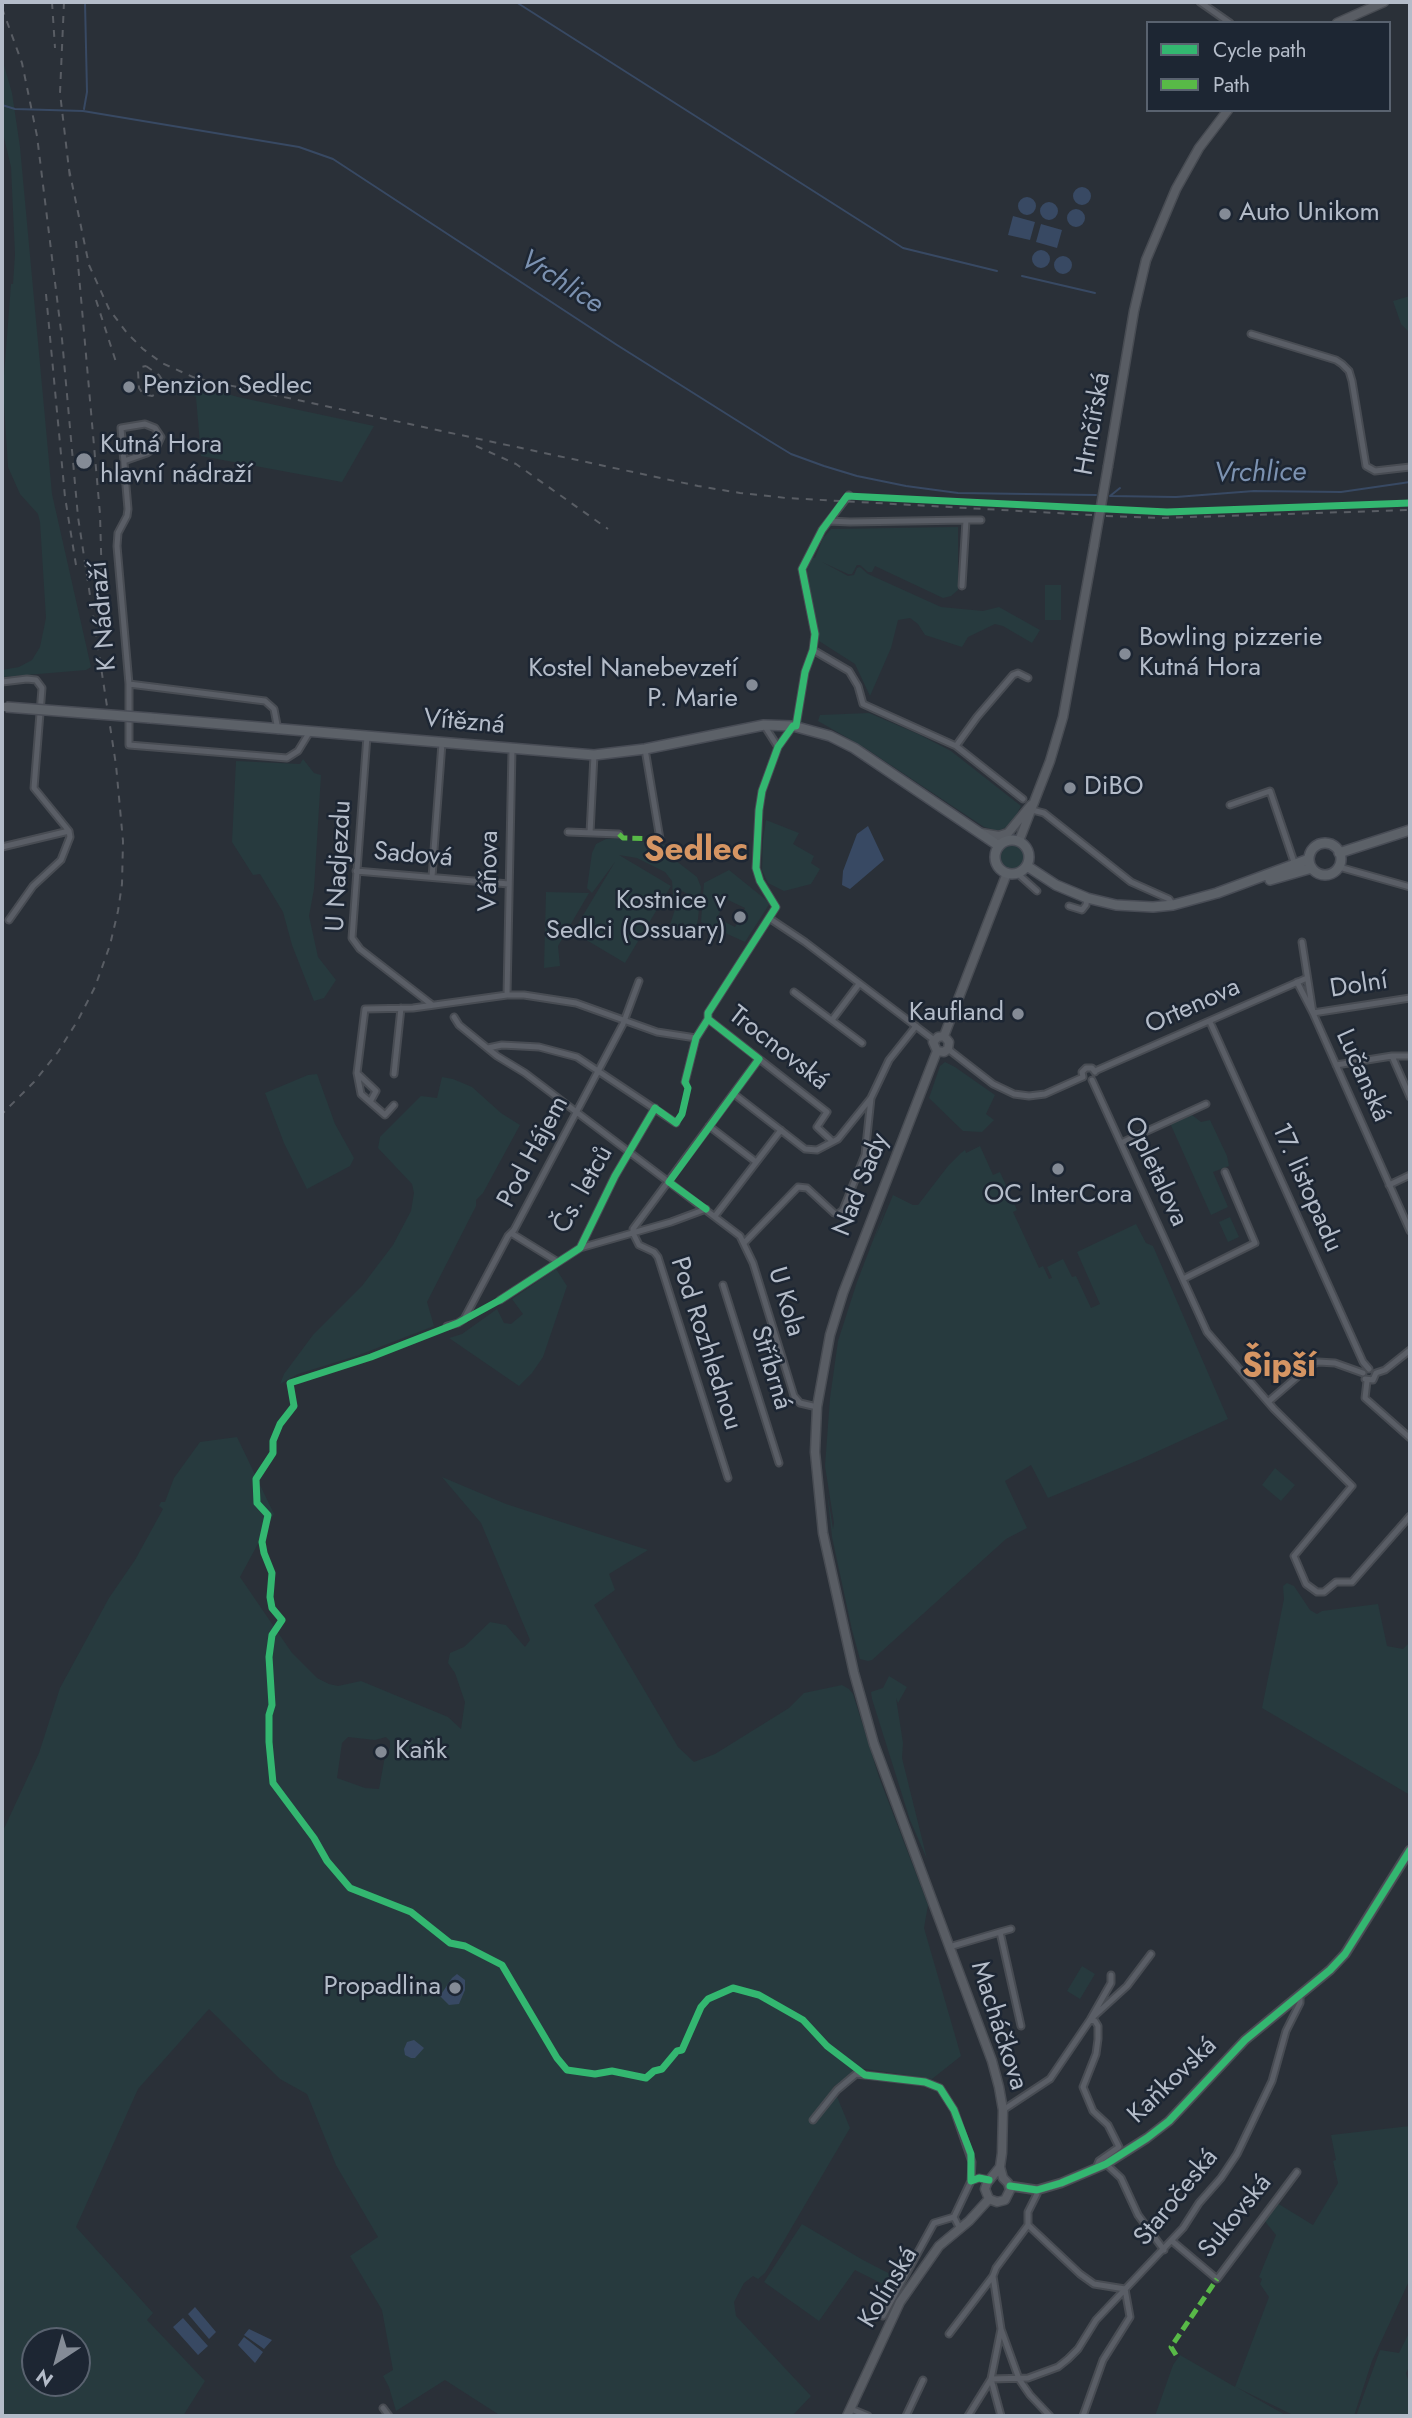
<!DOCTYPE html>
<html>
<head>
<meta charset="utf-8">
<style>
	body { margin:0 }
	#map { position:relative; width:1412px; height:2418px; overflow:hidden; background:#2a3038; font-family:Jost,sans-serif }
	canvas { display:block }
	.frame { position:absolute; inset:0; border:4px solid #b4bcc9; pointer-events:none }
	.legend { position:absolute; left:1146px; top:21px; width:245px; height:91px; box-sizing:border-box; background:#1d2633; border:2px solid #59626f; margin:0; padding:9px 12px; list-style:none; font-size:21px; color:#b4bcc9 }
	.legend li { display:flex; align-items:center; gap:14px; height:35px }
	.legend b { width:35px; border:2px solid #59626f }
	.north { position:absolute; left:21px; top:2327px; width:70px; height:70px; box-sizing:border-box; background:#1d2633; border:2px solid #59626f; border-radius:50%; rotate:216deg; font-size:19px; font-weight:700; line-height:28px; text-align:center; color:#b4bcc9 }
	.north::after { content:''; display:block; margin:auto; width:24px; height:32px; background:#848b96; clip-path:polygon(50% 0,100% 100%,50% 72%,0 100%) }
</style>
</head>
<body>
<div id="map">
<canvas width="1412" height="2418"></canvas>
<div class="frame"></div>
<ul class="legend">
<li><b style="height:9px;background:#33b770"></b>Cycle path</li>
<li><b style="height:9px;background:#58b947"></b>Path</li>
</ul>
<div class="north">N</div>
</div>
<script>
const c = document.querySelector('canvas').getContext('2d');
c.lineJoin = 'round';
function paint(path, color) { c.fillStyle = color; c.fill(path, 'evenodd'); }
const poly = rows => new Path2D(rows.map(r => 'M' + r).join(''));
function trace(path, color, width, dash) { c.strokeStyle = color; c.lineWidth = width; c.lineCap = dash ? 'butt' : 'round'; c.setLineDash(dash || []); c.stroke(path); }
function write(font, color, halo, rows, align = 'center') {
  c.font = font + ' Jost,sans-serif'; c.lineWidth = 5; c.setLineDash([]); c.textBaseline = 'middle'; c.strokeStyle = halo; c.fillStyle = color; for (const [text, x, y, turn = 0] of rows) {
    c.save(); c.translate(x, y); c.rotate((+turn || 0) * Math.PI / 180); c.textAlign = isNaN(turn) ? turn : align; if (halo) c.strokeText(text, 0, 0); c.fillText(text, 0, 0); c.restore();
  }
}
const green = poly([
	[2,58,12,93,20,147,52,494,91,667,86,670,2,677,2,670,19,667,32,660,40,647,46,618,40,522,38,514,20,494,8,467,3,388,11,284,13,284,15,254,11,167,2,129],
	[1410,296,1410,333,1401,324,1393,301],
	[185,382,238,397,374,426,342,482,201,456,196,397,185,393],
	[958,527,958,590,951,596,943,598,875,566,872,572,868,572,860,565,857,565,852,574,848,574,822,562,848,576,854,575,857,568,860,567,868,574,941,607,983,611,999,607,1040,630,1032,643,1003,626,995,624,968,637,962,647,925,635,918,624,910,618,898,620,891,648,870,696,855,664,819,641,806,572,812,557,815,558,823,538,831,529],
	[1045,585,1061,585,1061,620,1045,620],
	[869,713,918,734,951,751,1021,806,1011,825,998,831,984,827,865,748,818,721,820,715],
	[303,759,314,773,321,775,314,889,309,916,318,957,336,980,324,998,314,1001,292,945,283,912,260,874,253,875,232,842,236,761,300,764],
	[766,820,799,833,793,844,814,856,811,863,820,869,811,884,784,891,768,883,762,870,763,840],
	[618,838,666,845,675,860,697,877,701,887,698,919,694,935,686,931,683,922,677,932,671,932,670,925,676,906,680,897,687,902,686,893,682,891,678,898,673,896,672,881,665,872,637,858,619,855,671,886,625,963,573,932,615,862,592,893,587,888,592,853,596,844,606,839],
	'1001 857a12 12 0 1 1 24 0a12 12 0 1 1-24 0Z',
	[729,870,770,903,745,942,701,922,704,883],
	[726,899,745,908,742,915,747,918,746,922,739,920,735,927,717,918],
	[546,892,589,893,558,946,560,966,544,968],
	[945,1062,955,1067,995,1095,986,1114,994,1120,982,1132,963,1131,929,1098,940,1066],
	[317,1074,335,1124,354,1158,350,1166,307,1189,284,1143,265,1093,308,1075],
	[442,1077,453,1079,472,1087,501,1113,520,1125,483,1193,476,1200,476,1206,427,1302,434,1326,359,1355,298,1374,280,1384,284,1374,313,1335,362,1286,393,1245,411,1211,414,1193,412,1184,378,1148,380,1137,421,1096,437,1098],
	[1192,1115,1201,1122,1210,1120,1227,1156,1229,1166,1213,1172,1228,1207,1211,1215,1170,1123],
	[980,1146,993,1175,1000,1172,1017,1210,1013,1212,1039,1268,1043,1266,1049,1279,1052,1278,1047,1267,1063,1259,1072,1277,1076,1276,1091,1308,1100,1304,1077,1252,1136,1224,1146,1243,1153,1246,1228,1419,1141,1459,1048,1498,1031,1465,1005,1481,1027,1528,1006,1539,872,1660,868,1661,860,1659,852,1630,832,1537,827,1491,833,1529,834,1523,825,1466,830,1398,838,1341,857,1282,890,1196,875,1238,893,1195,913,1205,918,1205,948,1166,961,1153,965,1150,966,1153],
	[1230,1217,1239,1237,1228,1242,1219,1222],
	[556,1269,567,1286,543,1357,532,1373,519,1386,449,1338,462,1334,497,1309,504,1323,511,1324,523,1314,512,1299],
	[237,1437,274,1514,240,1577,292,1653,317,1678,329,1684,338,1686,361,1681,448,1717,461,1729,465,1702,455,1673,448,1663,450,1653,464,1647,490,1622,506,1625,525,1647,530,1640,481,1523,442,1477,506,1504,648,1550,609,1574,615,1590,594,1605,678,1747,694,1762,715,1754,789,1708,804,1693,842,1685,849,1689,853,1694,879,1777,928,1905,924,1928,961,2056,932,2079,859,2068,833,2087,850,2128,765,2273,758,2279,753,2276,744,2283,734,2302,736,2316,811,2396,792,2416,501,2416,445,2380,396,2411,389,2387,383,2376,393,2370,382,2310,350,2256,378,2237,336,2165,307,2094,280,2079,209,2009,138,2089,76,2227,153,2313,147,2320,205,2381,183,2416,2,2416,2,1833,39,1753,60,1688,109,1598,135,1560,163,1509,159,1506,161,1502,165,1502,174,1478,200,1442],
	[348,1737,375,1740,386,1737,390,1741,390,1748,385,1756,379,1789,365,1788,337,1778,342,1743],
	[35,2341,77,2341,77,2383,35,2383],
	[1275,1468,1295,1485,1281,1501,1262,1485],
	[1287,1583,1294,1586,1310,1610,1317,1614,1322,1611,1378,1604,1387,1646,1403,1649,1410,1642,1410,1795,1262,1708,1284,1599,1283,1586],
	[889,1676,907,1687,898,1703,896,1698,903,1743,902,1758,927,1859,910,1820,872,1699,871,1692,883,1688],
	[1082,1966,1095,1974,1080,1999,1067,1991],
	[1410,2126,1410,2279,1372,2361,1354,2416,1295,2416,1236,2387,1287,2416,1155,2416,1173,2365,1180,2355,1235,2387,1269,2297,1260,2284,1262,2279,1259,2277,1276,2235,1264,2220,1277,2203,1313,2225,1338,2183,1333,2161,1336,2160,1331,2135],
	[802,2224,863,2260,894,2276,887,2286,855,2270,819,2321,764,2282],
	[1410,2331,1410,2365,1406,2373,1410,2386,1410,2416,1356,2416,1380,2350,1399,2353]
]);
const water = poly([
	'1073 196a9 9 0 1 1 18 0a9 9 0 1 1-18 0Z',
	'1018 206a9 9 0 1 1 18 0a9 9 0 1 1-18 0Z',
	'1040 211a9 9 0 1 1 18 0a9 9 0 1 1-18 0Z',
	'1067 218a9 9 0 1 1 18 0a9 9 0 1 1-18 0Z',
	[1013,216,1035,222,1030,240,1008,235],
	[1041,224,1062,230,1057,248,1036,242],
	'1032 259a9 9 0 1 1 18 0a9 9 0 1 1-18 0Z',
	'1054 265a9 9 0 1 1 18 0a9 9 0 1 1-18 0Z',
	[868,826,884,860,850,889,842,885,843,871,857,834],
	[457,1974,465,1980,465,1990,459,2004,449,2005,440,1996,452,1978],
	[414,2040,424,2048,415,2058,411,2058,405,2055,404,2049,407,2042],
	[195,2307,216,2332,209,2339,188,2314],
	[183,2318,208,2346,198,2355,173,2327],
	[249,2329,272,2340,264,2349,244,2335],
	[244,2337,263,2352,255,2363,238,2345]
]);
const stream = poly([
	[444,2,453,2],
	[516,2,903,248,997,271],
	[2,105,15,109,83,111,299,147,333,159,617,345,768,440,791,454,824,466,857,476,906,486,958,493,1096,495],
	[84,109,87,92,85,2],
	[1022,276,1095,293],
	[1110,496,1176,497,1254,491,1341,492,1410,482],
	[1110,496,1120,488]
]);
const street = poly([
	[1200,2,1230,23],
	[1251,334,1336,360,1342,364,1349,371,1352,381,1366,466,1375,471,1410,467],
	[124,461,147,453,157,446,161,437,155,428,145,424,121,428,128,509,127,516,118,533,117,546,129,684,129,745,287,758,298,751,309,733],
	[966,520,981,520],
	[829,521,850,522,966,520,962,586],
	[813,650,849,671,858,686,863,704,956,746,1023,799],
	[2,682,27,679,36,680,42,688,34,788,69,831,70,837,61,860,33,886,9,920],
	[129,684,265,701,274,709,278,730],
	[764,725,778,747],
	[796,726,805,672,813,650,815,634,802,569,822,530,849,495],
	[367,736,352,938,360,949,431,1004],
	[956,746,977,717,1013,675,1018,673,1028,678],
	[645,749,660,839],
	[1230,805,1270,791,1295,865],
	[1032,810,1044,813,1131,882,1169,899,1173,905],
	[568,832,619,834],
	[590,833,594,755],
	[2,847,69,831],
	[1339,867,1410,887],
	[356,871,509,884],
	[1017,873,1037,891],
	[432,877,442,743],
	[1069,906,1082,910,1086,905,1087,898],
	[769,918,805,942,934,1040],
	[1302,942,1313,1013,1410,1231],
	[1297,982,1313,1013,1410,998],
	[794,992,862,1043],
	[507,995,512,749],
	[454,1017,459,1025,497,1056,525,1073,740,1236,753,1263,794,1396,800,1403,817,1407],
	[708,1019,827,1112,817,1127,832,1141],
	[832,1020,859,984],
	[1210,1022,1363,1362,1369,1369],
	[488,1048,502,1045,539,1047,577,1057,676,1123],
	[948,1049,993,1084,1014,1094,1029,1096,1045,1094,1083,1077],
	[1392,1056,1410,1097],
	[1336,1065,1392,1056,1410,1056],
	[1095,1071,1307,978],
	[357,1073,361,1094,385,1115,394,1105],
	[394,1074,401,1008],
	[1083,1077,1082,1072,1086,1068,1092,1068,1095,1072],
	[1092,1080,1207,1332,1274,1409,1352,1486,1294,1556,1306,1584,1317,1592,1324,1592,1336,1582,1352,1582,1410,1516],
	[685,1082,696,1038,708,1019,708,1013,776,907,760,881,756,868,759,810,762,791,778,747,793,726],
	[734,1094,805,1149,817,1150,838,1139,871,1098,889,1060,916,1026],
	[370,1102,376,1091,357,1073,365,1009,413,1008,507,995,524,995,576,1003,657,1032,696,1038],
	[709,1126,756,1162],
	[1121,1143,1206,1104],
	[1389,1185,1410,1175],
	[715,1216,781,1130],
	[511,1233,558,1262],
	[633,1233,639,1245,654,1252,658,1257,728,1478],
	[633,1233,633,1229,759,1059],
	[745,1242,798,1187,807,1188,834,1213,838,1214,843,1210,865,1155,871,1098],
	[580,1248,671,1222,706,1209],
	[1183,1279,1255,1243,1225,1172],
	[723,1285,779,1463],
	[500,1300,580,1248,615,1176,655,1108],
	[447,1326,458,1323,464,1319,508,1236,514,1230,623,1024,639,981],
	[1365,1379,1373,1380,1376,1373,1385,1370,1410,1350],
	[1367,1381,1365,1398,1410,1438],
	[1268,1402,1311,1365,1318,1362,1335,1363,1363,1373],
	[1000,1932,1011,1929],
	[949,1947,1000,1932,1021,2026],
	[1092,2018,1127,1986,1151,1954],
	[1090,2020,1095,2021,1098,2026,1098,2039,1096,2054,1083,2087,1093,2111,1108,2125,1119,2147,1099,2161,1096,2168],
	[1003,2110,1050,2079,1090,2020,1111,1983,1111,1975],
	[813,2120,837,2090,856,2074,925,2082,940,2088,954,2110,972,2162,971,2181,954,2217,960,2229],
	[1106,2164,1121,2178,1138,2215,1164,2250],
	[971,2181,979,2178,989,2180],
	[1037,2190,1037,2194,1028,2212,1028,2225,996,2268,993,2276,1001,2329,1019,2379,1030,2395,1050,2416],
	[1028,2225,1080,2274,1094,2284,1125,2289],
	[1172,2241,1217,2279,1297,2172],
	[883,2316,934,2223,954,2217],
	[949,2334,993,2276],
	[991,2379,1028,2378,1058,2367,1068,2359,1078,2349,1096,2320,1183,2228,1199,2203,1221,2178,1237,2154,1272,2081,1286,2031,1300,2003,1300,1996],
	[991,2379,1001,2416],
	[383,2408,389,2416],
	[851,2409,868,2416],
	[906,2416,923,2380],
	[968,2416,991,2379,1001,2329],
	[1083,2416,1103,2360,1130,2317,1125,2289]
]);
const secondary = poly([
	[1337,23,1384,2],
	[1108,466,1134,311,1146,260,1176,189,1199,148,1228,110],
	[981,833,999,836,1008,833,1031,805],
	[1019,841,1050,761,1063,717,1094,546],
	[944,1036,938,1037,933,1042,937,1051,843,1293,830,1335,817,1407,815,1452,823,1533,854,1673,874,1744,992,2061,999,2087,1003,2110,1002,2153,1000,2167,987,2183,985,2189,989,2199,997,2202,1005,2200,1010,2190,1008,2183,1003,2178,1000,2167],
	[944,1036,1007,873],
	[937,1051,944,1052,948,1049,949,1042,944,1036],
	[1010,2186,1037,2190,1061,2183,1106,2164,1147,2138,1169,2121,1245,2040,1330,1970,1345,1954,1410,1850],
	[847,2416,900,2302,939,2246,969,2221,989,2199]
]);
const primary = poly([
	[150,718,594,755,645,749,764,725,793,726,830,736,854,748,999,846],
	'995 857a17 17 0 1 1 34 0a17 17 0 1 1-34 0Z',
	'1309 859a16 16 0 1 1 32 0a16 16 0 1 1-32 0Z',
	[1339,853,1410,830],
	[1027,866,1056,885,1087,898,1116,905,1153,907,1173,905,1217,893,1309,859],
	[1270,880,1312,868]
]);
const rail = poly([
	[52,2,55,48],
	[64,2,60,93,70,178],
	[2,8,22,63,37,136,62,339,78,517,116,765,123,841,122,884,118,911,110,945,95,987,78,1020,58,1052,34,1082,2,1114],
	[69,169,89,265,109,309,127,333,143,349,162,363,195,378,698,486,740,493,786,498,1092,515],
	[76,241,100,514,102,586],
	[46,294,65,497,76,565],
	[96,300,116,362],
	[146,366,159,375,164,383,160,392,152,396,143,394,139,388,138,371,141,367,146,366],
	[476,446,516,464,608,529],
	[1106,516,1162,518,1410,510]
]);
const secondaryBridge = poly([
	[1094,546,1108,466]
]);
const primaryBridge = poly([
	[6,707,150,718]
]);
const quiet = poly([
	[619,834,623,838,660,839],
	[1176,2355,1171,2347,1217,2279]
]);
const cycleway = poly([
	[706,1209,669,1182,759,1059,708,1019],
	[989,2180,979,2178,971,2181,971,2154,954,2110,940,2088,925,2082,865,2075,827,2046,803,2020,759,1995,733,1988,708,1999,701,2007,682,2050,677,2051,662,2069,654,2071,646,2078,612,2071,595,2074,567,2070,557,2058,502,1965,465,1946,450,1943,411,1912,350,1888,327,1861,314,1838,273,1783,269,1742,269,1715,272,1705,269,1657,272,1635,282,1620,272,1608,270,1597,272,1573,264,1553,262,1542,268,1515,257,1503,256,1479,273,1453,273,1441,280,1424,294,1406,290,1383,371,1357,458,1323,500,1300,580,1248,615,1176,655,1108,676,1123,682,1114,688,1088,685,1082,696,1038,708,1019,708,1013,776,907,760,881,756,868,759,810,762,791,778,747,793,726,796,726,805,672,813,650,815,634,802,569,822,530,847,496,1167,512,1410,503],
	[1010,2186,1037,2190,1061,2183,1106,2164,1147,2138,1169,2121,1245,2040,1330,1970,1345,1954,1410,1850]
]);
const markers = [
	[1225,214,7,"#848b96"],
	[129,387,7,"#848b96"],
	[84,461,9,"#848b96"],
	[1125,654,7,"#848b96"],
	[752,685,7,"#848b96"],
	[1070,788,7,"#848b96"],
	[740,917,7,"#848b96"],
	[1018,1014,7,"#848b96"],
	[1058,1169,7,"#848b96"],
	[381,1752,7,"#848b96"],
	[455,1988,7,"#848b96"]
];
const poiNames = [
	["Auto Unikom",1239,214],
	["Penzion Sedlec",143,387],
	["Kutná Hora",100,446],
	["hlavní nádraží",100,476],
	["Bowling pizzerie",1139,639],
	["Kutná Hora",1139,669],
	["Kostel Nanebevzetí",738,670,"right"],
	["P. Marie",738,700,"right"],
	["DiBO",1084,788],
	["Kostnice v",726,902,"right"],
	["Sedlci (Ossuary)",726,932,"right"],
	["Kaufland",1004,1014,"right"],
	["OC InterCora",1058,1196,"center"],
	["Kaňk",395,1752],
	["Propadlina",441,1988,"right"]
];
const streetNames = [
	["Hrnčířská",1094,424,-80],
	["K Nádraží",104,616,-95],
	["Vítězná",464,723,5],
	["Sadová",413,856,5],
	["U Nadjezdu",340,866,-87],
	["Váňova",490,871,-89],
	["Dolní",1359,986,-9],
	["Ortenova",1193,1007,-24],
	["Trocnovská",778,1049,38],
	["Lučanská",1362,1076,66],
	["Pod Hájem",534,1152,-62],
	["Opletalova",1155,1172,65],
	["Nad Sady",862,1185,-68],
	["17. listopadu",1306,1188,66],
	["Čs. letců",584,1190,-61],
	["U Kola",785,1302,73],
	["Pod Rozhlednou",705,1344,72],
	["Stříbrná",770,1368,73],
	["Macháčkova",998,2026,72],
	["Kaňkovská",1173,2081,-44],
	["Staročeská",1177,2198,-51],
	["Sukovská",1236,2217,-51],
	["Kolínská",889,2288,-59]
];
const waterNames = [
	["Vrchlice",561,283,33],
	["Vrchlice",1260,474,-1]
];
const districtNames = [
	["Sedlec",696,852],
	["Šipší",1279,1368]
];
paint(green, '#273a3e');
paint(water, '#384963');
trace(stream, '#384963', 2);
trace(street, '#484c53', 9);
trace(secondary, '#484c53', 11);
trace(primary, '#484c55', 12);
trace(street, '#5a5e66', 5);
trace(secondary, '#595d64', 8);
trace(primary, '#5c6168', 9);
trace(rail, '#595d64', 2, [7, 7]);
trace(secondaryBridge, '#484c53', 11, []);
trace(primaryBridge, '#484c55', 12, []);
trace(secondaryBridge, '#595d64', 8);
trace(primaryBridge, '#5c6168', 9);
trace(quiet, '#58b947', 5, [10, 5]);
trace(cycleway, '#33b770', 7);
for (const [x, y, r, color] of markers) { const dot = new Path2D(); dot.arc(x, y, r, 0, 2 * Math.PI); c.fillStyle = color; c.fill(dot); trace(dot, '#1d2633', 2.5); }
write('26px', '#b4bcc9', '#1d2633', poiNames, 'left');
write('26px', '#b4bcc9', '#1d2633', streetNames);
write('italic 28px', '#7c92b1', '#1d2633', waterNames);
write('bold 33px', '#d59563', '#1d2633', districtNames);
</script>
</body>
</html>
